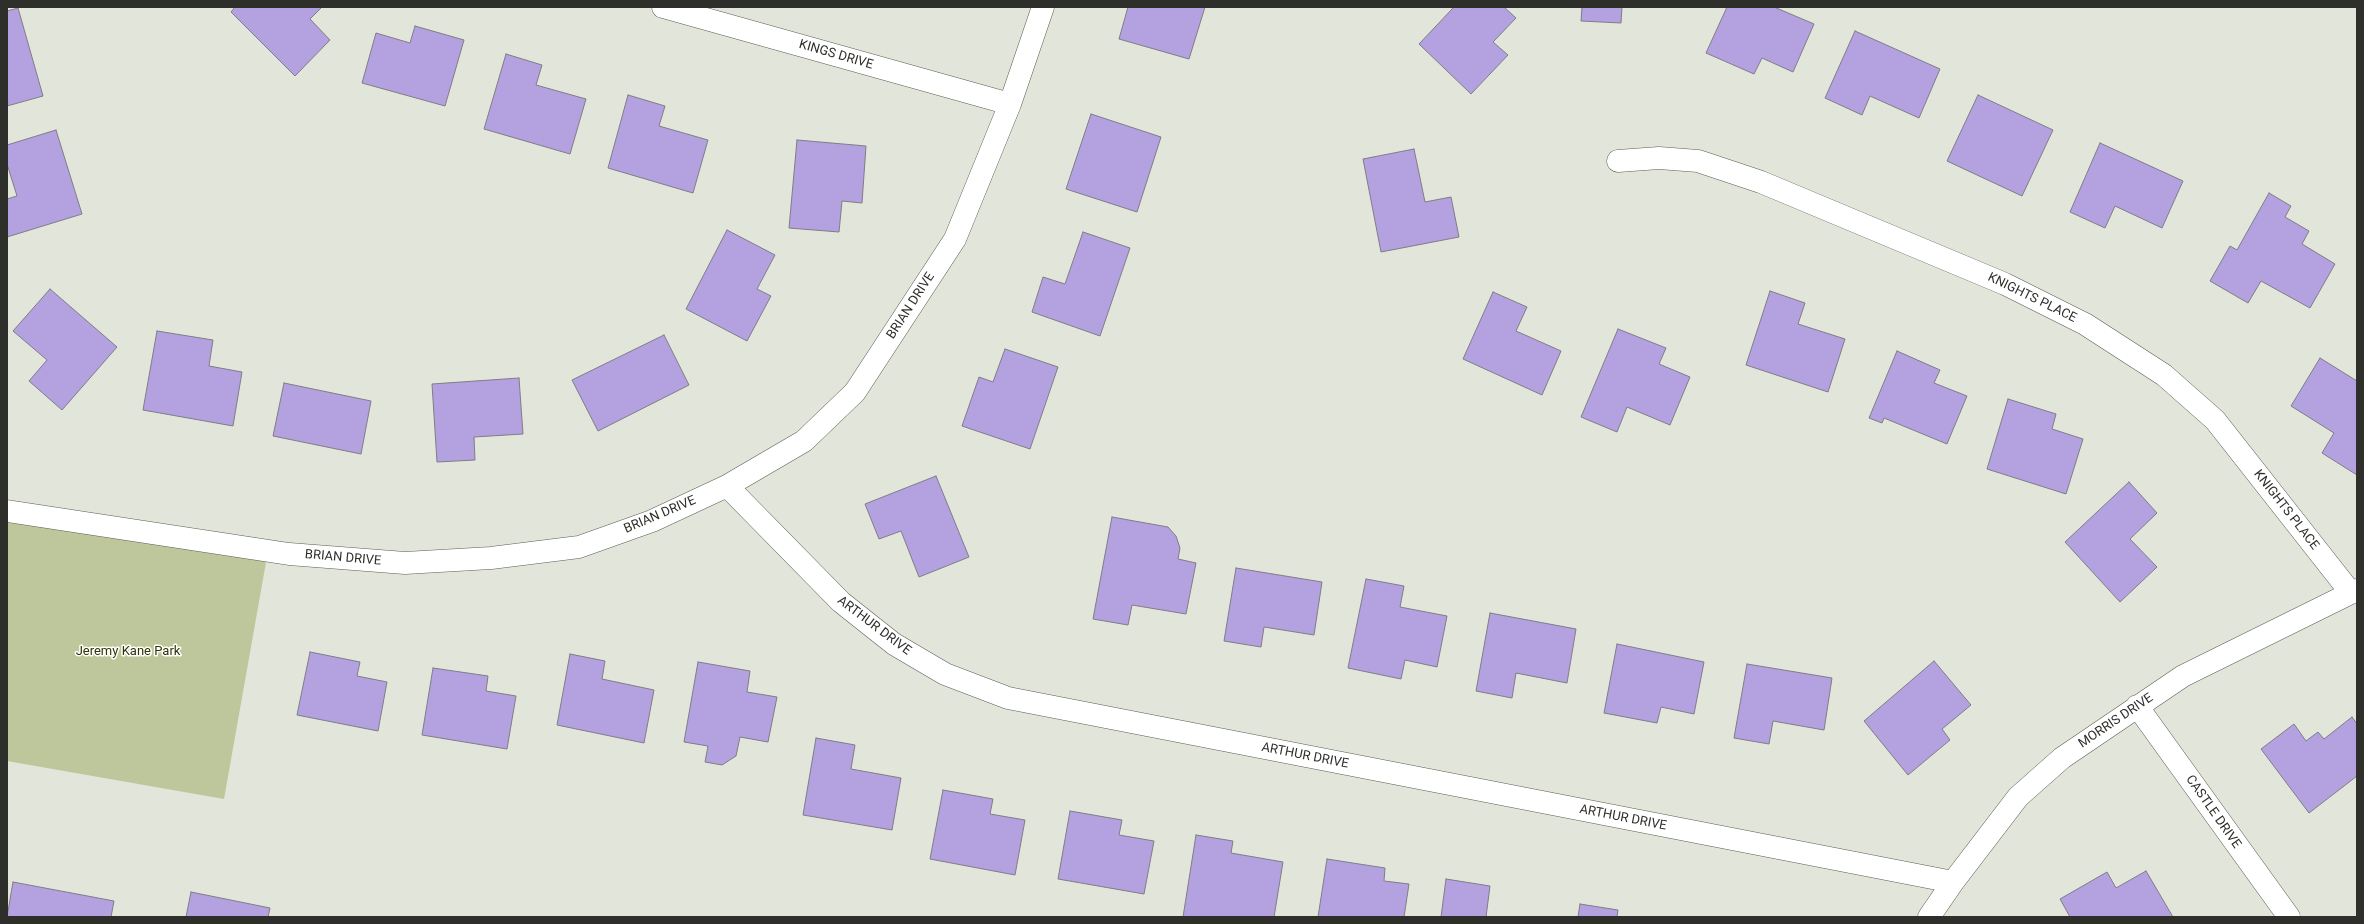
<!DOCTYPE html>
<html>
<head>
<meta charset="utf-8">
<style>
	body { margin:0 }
	#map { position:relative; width:2364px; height:924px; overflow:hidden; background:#e2e5d9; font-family:Roboto,sans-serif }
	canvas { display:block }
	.frame { position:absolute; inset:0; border:8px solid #2e2f2b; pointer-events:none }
</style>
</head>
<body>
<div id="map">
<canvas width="2364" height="924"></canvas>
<div class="frame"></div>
</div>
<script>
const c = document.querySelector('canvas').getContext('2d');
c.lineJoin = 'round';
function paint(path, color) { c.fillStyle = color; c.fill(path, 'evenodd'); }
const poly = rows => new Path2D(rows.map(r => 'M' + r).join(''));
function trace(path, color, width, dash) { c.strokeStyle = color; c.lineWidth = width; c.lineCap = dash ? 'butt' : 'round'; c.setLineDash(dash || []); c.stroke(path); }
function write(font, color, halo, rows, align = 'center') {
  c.font = font + ' Roboto,sans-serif'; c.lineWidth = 3; c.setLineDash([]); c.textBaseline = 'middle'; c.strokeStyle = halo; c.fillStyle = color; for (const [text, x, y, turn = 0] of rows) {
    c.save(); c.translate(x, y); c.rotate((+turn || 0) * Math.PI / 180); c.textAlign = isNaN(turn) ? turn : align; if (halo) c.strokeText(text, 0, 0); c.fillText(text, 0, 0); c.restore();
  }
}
const green = poly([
	[7,511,268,551,224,799,7,761]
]);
const building = poly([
	[235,7,322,7,310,19,330,40,295,76,231,12,235,7],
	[1128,7,1205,7,1189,59,1119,39,1128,7],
	[1454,7,1504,7,1516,18,1493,42,1508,55,1471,94,1419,44,1454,7],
	[1582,7,1622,7,1621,23,1581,21,1582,7],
	[1727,7,1774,7,1814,24,1793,72,1762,58,1754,74,1706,53,1727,7],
	[18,8,43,96,7,106,7,11,18,8],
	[415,26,464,40,445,106,362,83,376,33,410,43,415,26],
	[1855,31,1940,69,1919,118,1870,96,1862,115,1825,98,1855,31],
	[506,54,542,65,536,85,586,99,570,154,484,129,506,54],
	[628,95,665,106,659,126,708,140,693,193,608,168,628,95],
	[1978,95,2053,130,2022,196,1947,161,1978,95],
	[1091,114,1161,137,1137,212,1066,189,1091,114],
	[56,130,82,214,7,237,7,199,17,196,7,164,7,145,56,130],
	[797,140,866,146,862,203,842,201,839,232,789,228,797,140],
	[2100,143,2183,181,2162,228,2115,206,2105,228,2070,212,2100,143],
	[1414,149,1425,202,1451,197,1459,237,1381,252,1363,159,1414,149],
	[2269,193,2291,206,2285,217,2309,231,2302,244,2335,264,2310,308,2261,281,2248,303,2210,281,2230,246,2237,250,2269,193],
	[727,230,775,255,757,289,771,296,747,341,686,309,727,230],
	[1083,232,1130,248,1100,336,1032,312,1043,277,1065,284,1083,232],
	[50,289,117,347,62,410,29,381,47,360,13,331,50,289],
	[1770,291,1805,303,1798,324,1845,339,1828,392,1746,365,1770,291],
	[1493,292,1527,307,1516,331,1561,351,1542,395,1463,359,1493,292],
	[1618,329,1666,348,1659,364,1690,377,1670,425,1627,407,1617,432,1581,417,1618,329],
	[157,331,213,340,209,366,242,372,233,426,143,410,157,331],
	[664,335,689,385,598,431,572,380,664,335],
	[1005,349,1058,367,1030,449,962,426,979,377,993,382,1005,349],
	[1897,351,1940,370,1934,383,1967,396,1947,444,1884,418,1882,423,1869,418,1897,351],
	[2320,358,2357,381,2357,475,2322,453,2334,433,2291,406,2320,358],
	[519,378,523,434,474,437,475,460,437,462,432,384,519,378],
	[284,383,371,401,361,454,273,436,284,383],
	[2008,399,2056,414,2052,429,2083,439,2066,494,1987,469,2008,399],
	[936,476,969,557,919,577,901,531,879,539,865,504,936,476],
	[2129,482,2157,513,2130,539,2157,567,2120,602,2065,542,2129,482],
	[1112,517,1168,527,1176,536,1180,548,1178,559,1196,563,1186,614,1132,605,1128,625,1093,619,1112,517],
	[1236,568,1322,582,1314,635,1264,627,1261,647,1224,641,1236,568],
	[1366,579,1404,586,1400,607,1447,616,1437,667,1405,660,1401,679,1348,668,1366,579],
	[1490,613,1576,629,1567,683,1516,673,1512,698,1476,691,1490,613],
	[1617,644,1704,662,1694,714,1661,707,1657,723,1604,713,1617,644],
	[310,652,360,662,357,676,387,682,378,731,297,715,310,652],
	[570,654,605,661,602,679,654,690,644,743,557,725,570,654],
	[1934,661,1971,705,1942,729,1950,740,1908,775,1864,721,1934,661],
	[698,662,750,671,747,692,777,697,768,742,740,737,736,756,722,765,705,762,708,746,684,742,698,662],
	[1747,664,1832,678,1824,730,1773,721,1769,744,1734,738,1747,664],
	[433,668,488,676,486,691,516,696,507,749,422,735,433,668],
	[2352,717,2357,724,2357,776,2309,813,2261,749,2294,724,2306,741,2318,732,2324,739,2352,717],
	[816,738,855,745,851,769,901,778,892,830,803,815,816,738],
	[943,790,993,799,990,814,1025,820,1015,875,930,859,943,790],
	[1070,811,1122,820,1119,835,1154,841,1144,894,1058,879,1070,811],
	[1196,835,1233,841,1231,853,1283,862,1274,917,1183,917,1196,835],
	[1327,859,1385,868,1384,881,1409,884,1404,917,1318,917,1327,859],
	[2146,871,2173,917,2070,917,2060,899,2107,872,2116,888,2146,871],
	[1446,879,1490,886,1486,917,1441,917,1446,879],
	[13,882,114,901,111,917,7,917,13,882],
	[191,892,270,908,268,917,186,917,191,892],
	[1580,904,1618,910,1617,917,1578,917,1580,904]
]);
const minor = poly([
	[663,7,1010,104],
	[1618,161,1659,158,1698,161,1761,182,2005,284,2085,324,2164,375,2215,420,2351,593],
	[727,486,841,602,894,644,945,674,1008,698,1953,882],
	[7,511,289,554,405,563,491,558,579,547,652,521,727,486,804,441,855,392,955,239,1010,104,1043,7],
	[2137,706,2289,917],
	[1929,917,1953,882,2018,797,2062,758,2183,676,2357,590]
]);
const streetNames = [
	["KINGS DRIVE",836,55,16],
	["KNIGHTS PLACE",2032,298,26],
	["BRIAN DRIVE",911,306,-57],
	["KNIGHTS PLACE",2286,510,52],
	["BRIAN DRIVE",660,515,-23],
	["BRIAN DRIVE",343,558,5],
	["ARTHUR DRIVE",874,626,37],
	["MORRIS DRIVE",2116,721,-34],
	["ARTHUR DRIVE",1305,756,11],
	["CASTLE DRIVE",2213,812,55],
	["ARTHUR DRIVE",1623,818,11]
];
const parkNames = [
	["Jeremy Kane Park",128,652]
];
paint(green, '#bec69b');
paint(building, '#b3a1e0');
trace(building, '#7f7c87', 1);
trace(minor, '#5c5e54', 23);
trace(minor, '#fff', 22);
write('13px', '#2e2f2b', '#fff', streetNames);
write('13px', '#303600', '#fff', parkNames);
</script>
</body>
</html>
